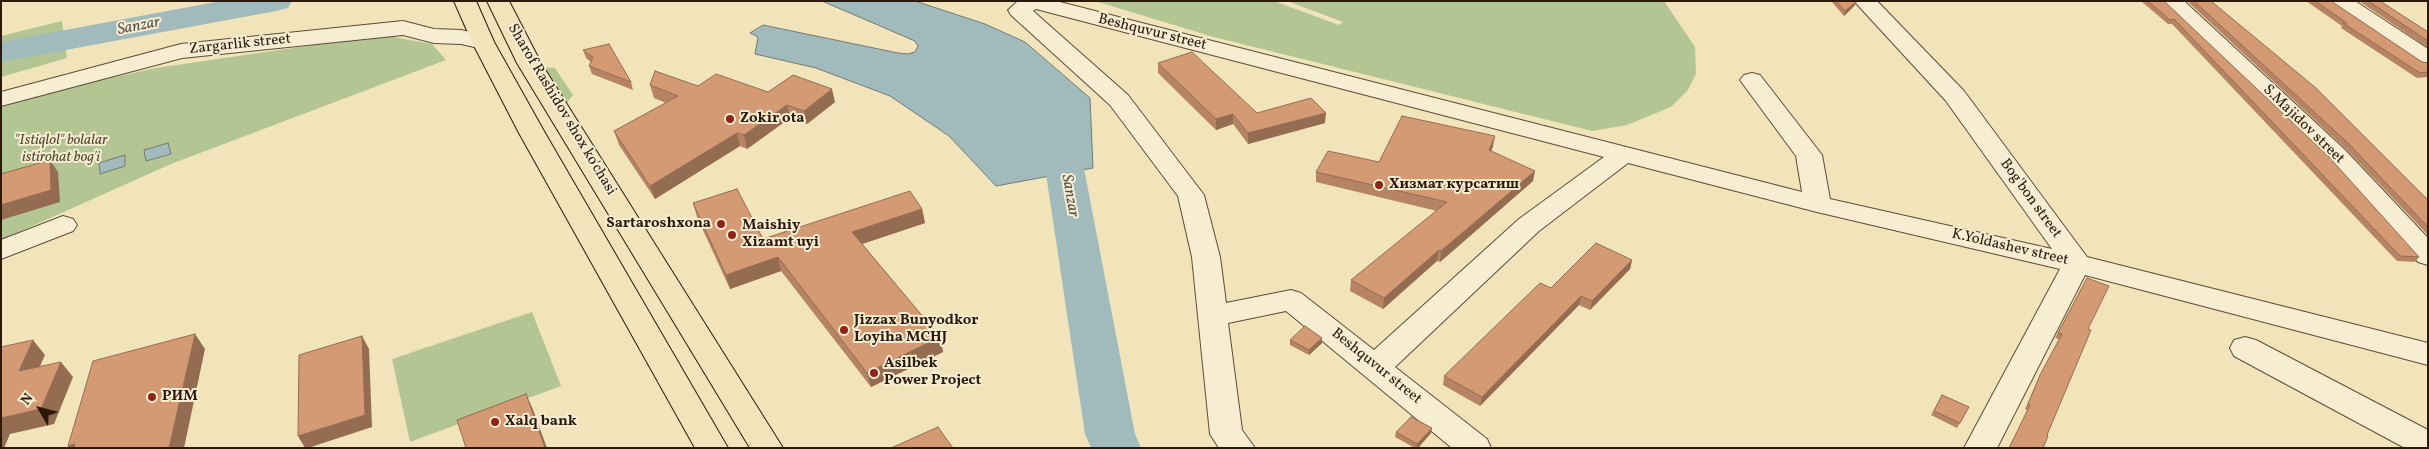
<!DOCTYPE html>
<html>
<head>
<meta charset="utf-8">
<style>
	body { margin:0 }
	#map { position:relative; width:2429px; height:449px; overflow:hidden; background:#f1e4ba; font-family:Vollkorn,serif }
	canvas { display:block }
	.frame { position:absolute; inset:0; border:2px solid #2d190b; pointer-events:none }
	.north { position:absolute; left:15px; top:384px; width:50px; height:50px; -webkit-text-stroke:4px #f6edd2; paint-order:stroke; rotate:307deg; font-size:14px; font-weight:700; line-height:20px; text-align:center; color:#2d190b }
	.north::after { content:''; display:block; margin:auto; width:18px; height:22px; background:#2d190b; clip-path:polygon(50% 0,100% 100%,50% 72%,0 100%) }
</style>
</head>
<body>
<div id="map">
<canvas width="2429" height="449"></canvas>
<div class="frame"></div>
<div class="north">N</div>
</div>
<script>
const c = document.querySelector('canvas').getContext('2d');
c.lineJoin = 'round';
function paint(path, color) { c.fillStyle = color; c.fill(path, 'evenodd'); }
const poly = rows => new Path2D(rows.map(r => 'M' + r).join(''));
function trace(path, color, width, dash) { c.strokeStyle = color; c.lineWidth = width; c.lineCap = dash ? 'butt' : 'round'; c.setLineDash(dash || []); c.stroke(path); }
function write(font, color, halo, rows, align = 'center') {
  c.font = font + ' Vollkorn,serif'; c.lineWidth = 4; c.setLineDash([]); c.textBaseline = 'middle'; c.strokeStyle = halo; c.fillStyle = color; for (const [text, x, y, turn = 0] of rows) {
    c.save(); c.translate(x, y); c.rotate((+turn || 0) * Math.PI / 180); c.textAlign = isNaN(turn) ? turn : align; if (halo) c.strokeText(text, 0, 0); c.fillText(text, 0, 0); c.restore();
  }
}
const green = poly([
	[1095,1,1274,1,1339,25,1343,22,1287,1,1664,1,1695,47,1696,74,1688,90,1671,107,1627,125,1592,131,1210,36],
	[62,21,67,58,1,77,1,36],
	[382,35,432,44,446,60,171,164,1,240,1,102,156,68],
	[539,67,555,68,573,95,565,105],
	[532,312,561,386,410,442,392,359]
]);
const water = poly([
	[822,1,915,1,985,24,1025,42,1090,98,1093,168,996,186,949,136,890,96,816,68,755,54,758,37,750,33,763,25,898,53,908,54,915,52,918,46,915,41,822,1],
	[168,143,171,154,146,161,144,150,168,143],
	[125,155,125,166,100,174,99,163,125,155]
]);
const river = poly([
	[221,1,292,1,288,8,276,11,1,62,1,42,221,1],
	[1033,120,1046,123,1077,150,1082,158,1135,434,1141,448,1091,448,1085,434,1044,161,1014,131,1020,123,1033,120]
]);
const minor = poly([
	[1018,1,1056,1,1802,192,1796,156,1740,80,1744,75,1752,73,1760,75,1822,155,1830,199,2052,249,1946,101,1854,1,1877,1,1964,91,2087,257,2428,343,2428,365,2085,275,1997,448,1964,448,2060,269,1817,212,1628,163,1539,231,1395,367,1487,439,1491,448,1452,448,1286,311,1228,323,1242,430,1255,448,1219,448,1210,434,1192,257,1178,196,1110,105,1011,15,1008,10,1018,1],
	[1036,9,1604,157,1519,219,1374,350,1301,293,1291,290,1226,303,1220,257,1204,195,1128,95,1033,11,1036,9],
	[2160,1,2184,1,2345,150,2428,238,2428,265,2418,262,2327,160,2160,1],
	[2329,1,2355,1,2428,49,2428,67,2420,65,2332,6,2329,1],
	[403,21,434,29,461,30,483,35,491,37,494,42,491,47,483,49,461,44,434,43,403,35,182,58,1,106,1,92,181,44,403,21],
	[63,216,73,219,77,225,73,231,1,259,1,240,63,216],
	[2245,337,2256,340,2428,430,2428,448,2405,448,2234,356,2230,348,2234,340,2245,337]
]);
const major = poly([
	[454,1,476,1,494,42,545,133,728,448,695,448,519,133,472,42,454,1],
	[487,1,509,1,541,63,783,448,750,448,517,63,487,1]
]);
const wall = poly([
	[1831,1,1857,1,1855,5,1844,16],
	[2141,1,2164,1,2419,257,2415,262,2397,261,2172,24,2168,24],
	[2187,1,2211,1,2428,200,2428,235,2346,149],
	[2306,1,2332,1,2334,3,2422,62,2428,63,2428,77,2417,78,2341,28,2342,26],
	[2359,1,2380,1,2428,32,2428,48],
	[583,50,631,82,633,90,592,74,589,66,591,62,586,58],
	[1158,63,1257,113,1325,123,1248,144,1233,124,1216,130,1158,73],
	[650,85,698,86,768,92,835,102,807,124,790,118,747,149,740,146,655,199,619,145,614,131,666,103,654,98],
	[1493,146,1491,151,1533,181,1440,262,1437,261,1383,309,1350,291,1351,280,1437,211,1316,182,1316,172,1379,162],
	[693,203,763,239,922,209,925,223,862,244,940,337,943,352,871,387,781,271,730,289,697,217],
	[1632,260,1630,269,1590,310,1579,305,1480,406,1443,385,1444,376,1551,288],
	[2087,278,2088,329,2047,435,2043,448,2027,410,2025,409,2038,380,2059,339,2055,338],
	[1322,338,1322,343,1309,355,1290,345,1290,340],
	[1942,395,1969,407,1957,428,1931,415],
	[1396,432,1431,433,1418,448,1415,448,1395,437]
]);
const shadedWall = poly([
	[1857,1,1855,5,1844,16,1845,11],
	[832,89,835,102,807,124,804,111],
	[787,105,790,118,747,149,744,135],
	[1326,113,1325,123,1248,144,1248,133],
	[1233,114,1233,124,1216,130,1216,119],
	[737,133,740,146,655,199,650,186],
	[1495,136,1493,146,1488,160,1489,150],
	[50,160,58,172,60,202,1,220,1,205],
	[1535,171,1533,181,1440,262,1441,251],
	[922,209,925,223,856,246,852,232],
	[1439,250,1437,261,1383,309,1384,298],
	[778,257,781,271,730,289,726,275],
	[1632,260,1630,269,1590,310,1592,301],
	[1581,296,1579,305,1480,406,1482,397],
	[195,334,205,349,184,448,169,448],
	[362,336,369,349,372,427,308,448,305,448,298,436],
	[940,337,943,352,871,387,867,373],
	[1322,338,1322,343,1309,355,1309,350],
	[33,340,45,355,31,386,19,371],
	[61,362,73,377,54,424,10,434,4,448,1,448,1,418],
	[526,394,532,407,547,448,545,448],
	[1432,428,1431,433,1418,448,1417,448,1417,444],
	[75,444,78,448,69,448,68,446]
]);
const building = poly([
	[1836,1,1857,1,1845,11,1836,1],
	[2148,1,2164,1,2329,157,2419,257,2400,256,2174,19,2170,20,2148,1],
	[2194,1,2211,1,2316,88,2428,200,2428,227,2349,144,2194,1],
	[2315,1,2332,1,2334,3,2422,62,2428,63,2428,72,2420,73,2343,23,2347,23,2315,1],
	[2368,1,2380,1,2428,32,2428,41,2368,1],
	[609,44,631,82,589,66,593,57,583,50,609,44],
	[1192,52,1257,113,1311,98,1326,113,1248,133,1233,114,1216,119,1158,63,1192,52],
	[655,71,698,86,716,74,768,92,793,75,832,89,804,111,787,105,744,135,737,133,650,186,614,131,678,96,650,85,655,71],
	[1402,116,1495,136,1489,150,1535,171,1441,251,1439,250,1384,298,1351,280,1447,202,1316,172,1328,151,1379,162,1402,116],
	[50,160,51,190,1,205,1,174,50,160],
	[737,189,763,239,910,191,922,209,852,232,940,337,867,373,778,257,726,275,693,203,737,189],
	[1596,243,1632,260,1592,301,1581,296,1482,397,1444,376,1540,283,1551,288,1596,243],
	[2087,278,2109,286,2088,329,2091,330,2047,435,2048,436,2043,448,2009,448,2030,405,2028,404,2040,375,2062,334,2058,333,2087,278],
	[1305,326,1322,338,1309,350,1290,340,1305,326],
	[195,334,169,448,74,448,75,444,68,446,93,361,195,334],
	[362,336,365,415,298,436,299,355,362,336],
	[33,340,19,371,61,362,41,409,1,418,1,347,33,340],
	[526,394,545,448,466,448,457,420,526,394],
	[1942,395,1969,407,1960,423,1934,411,1942,395],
	[1411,417,1432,428,1417,444,1396,432,1411,417],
	[938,427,953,448,891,448,938,427]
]);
const markers = [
	[730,119,5,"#8f2418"],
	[1379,185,5,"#8f2418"],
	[721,224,5,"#8f2418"],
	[732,235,5,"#8f2418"],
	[844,330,5,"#8f2418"],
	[874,373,5,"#8f2418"],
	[152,397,5,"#8f2418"],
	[495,422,5,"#8f2418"]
];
const streetNames = [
	["Beshquvur street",1152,33,14],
	["Zargarlik street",240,45,-6],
	["Sharof Rashidov shox ko'chasi",561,110,59],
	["S.Majidov street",2303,125,44],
	["Bog'bon street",2030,199,54],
	["K.Yoldashev street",2010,248,13],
	["Beshquvur street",1376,367,39]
];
const poiNames = [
	["Zokir ota",740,119],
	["Хизмат курсатиш",1389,185],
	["Sartaroshxona",711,224,"right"],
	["Maishiy",742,226],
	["Xizamt uyi",742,243],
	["Jizzax Bunyodkor",854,321],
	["Loyiha MCHJ",854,338],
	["Asilbek",884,364],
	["Power Project",884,381],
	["РИМ",162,397],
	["Xalq bank",505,422]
];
const parkNames = [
	["\"Istiqlol\" bolalar",61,141],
	["istirohat bog'i",61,158]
];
const waterNames = [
	["Sanzar",139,27,-11],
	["Sanzar",1069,196,80]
];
paint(green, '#b4c594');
paint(water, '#a1bbbc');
trace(water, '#737a75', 1);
paint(river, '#a1bbbc');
trace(minor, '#5e4c37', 2);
trace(major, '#2d190b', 2);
paint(minor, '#f6edd2');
paint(major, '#f1e4ba');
paint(wall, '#b68464');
paint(shadedWall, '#946c51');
paint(building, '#d49a74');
trace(building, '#946c51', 1);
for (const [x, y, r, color] of markers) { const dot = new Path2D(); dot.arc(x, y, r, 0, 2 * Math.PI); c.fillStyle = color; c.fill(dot); trace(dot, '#f6edd2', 2); }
write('15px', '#2d190b', '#f6edd2', streetNames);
write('bold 15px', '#2d190b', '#f6edd2', poiNames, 'left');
write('italic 15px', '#564d34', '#f6edd2', parkNames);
write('italic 16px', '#565249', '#f6edd2', waterNames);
</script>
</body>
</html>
